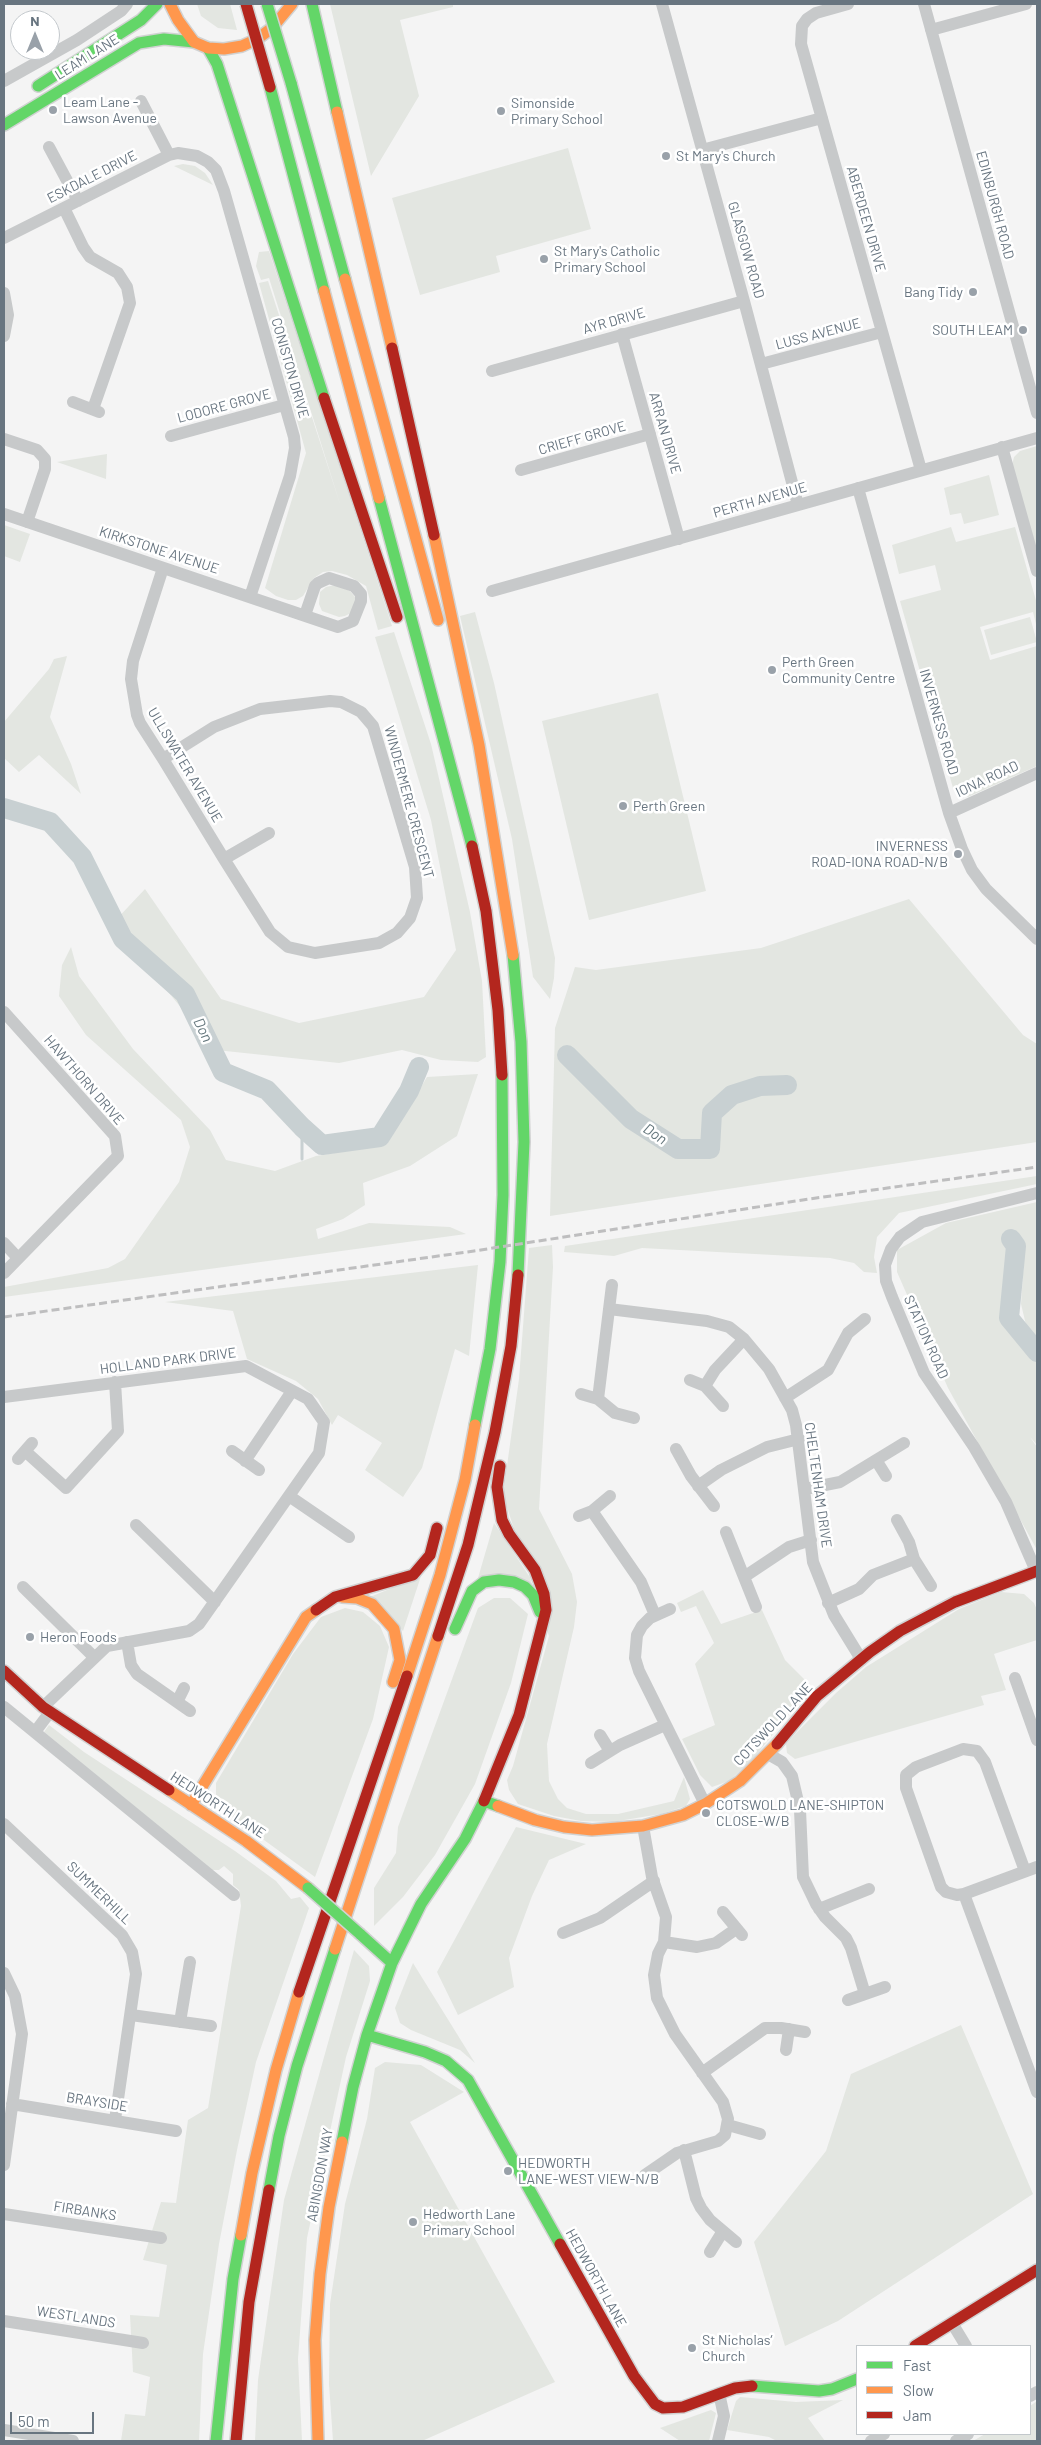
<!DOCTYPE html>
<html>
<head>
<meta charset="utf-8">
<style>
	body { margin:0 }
	#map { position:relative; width:1041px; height:2445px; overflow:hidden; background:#f4f4f4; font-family:Barlow,sans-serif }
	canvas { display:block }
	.frame { position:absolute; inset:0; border:5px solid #687580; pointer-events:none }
	.legend { position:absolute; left:856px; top:2345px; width:175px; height:90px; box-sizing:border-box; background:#fff; border:1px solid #c3c8cc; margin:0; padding:6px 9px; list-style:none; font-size:15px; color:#687580 }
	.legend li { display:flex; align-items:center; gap:10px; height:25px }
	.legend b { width:25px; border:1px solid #c3c8cc }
	.north { position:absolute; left:10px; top:10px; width:50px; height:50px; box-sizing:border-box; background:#fff; border:1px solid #c3c8cc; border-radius:50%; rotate:0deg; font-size:14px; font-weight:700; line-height:20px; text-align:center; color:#687580 }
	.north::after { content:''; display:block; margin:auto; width:18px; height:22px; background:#99a1a9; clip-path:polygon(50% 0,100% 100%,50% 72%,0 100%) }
	.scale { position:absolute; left:10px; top:2412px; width:84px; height:22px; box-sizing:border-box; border:2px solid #687580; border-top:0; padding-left:6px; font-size:15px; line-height:18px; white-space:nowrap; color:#687580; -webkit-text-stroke:4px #fff; paint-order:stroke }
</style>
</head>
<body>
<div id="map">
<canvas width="1041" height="2445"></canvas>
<div class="frame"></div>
<ul class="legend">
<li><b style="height:6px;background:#63d668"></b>Fast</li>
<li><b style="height:6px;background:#ff974d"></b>Slow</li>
<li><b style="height:6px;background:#b3261e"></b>Jam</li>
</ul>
<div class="north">N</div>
<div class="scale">50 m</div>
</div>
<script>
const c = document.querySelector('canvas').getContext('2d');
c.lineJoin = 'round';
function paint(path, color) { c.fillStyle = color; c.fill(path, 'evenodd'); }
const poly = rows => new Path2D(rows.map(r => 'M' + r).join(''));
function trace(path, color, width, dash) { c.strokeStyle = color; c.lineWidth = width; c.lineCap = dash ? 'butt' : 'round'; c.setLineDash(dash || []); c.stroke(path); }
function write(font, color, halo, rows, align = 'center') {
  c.font = font + ' Barlow,sans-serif'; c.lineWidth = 5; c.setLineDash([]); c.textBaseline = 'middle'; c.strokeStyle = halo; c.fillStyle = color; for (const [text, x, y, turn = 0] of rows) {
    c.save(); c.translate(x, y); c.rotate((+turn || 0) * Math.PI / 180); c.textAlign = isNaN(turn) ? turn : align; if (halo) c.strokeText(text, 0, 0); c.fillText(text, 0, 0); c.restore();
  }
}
const green = poly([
	[197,4,230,4,237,30,218,28,201,16],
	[330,4,453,4,453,7,400,20,419,96,371,176],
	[568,148,591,229,496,256,500,272,420,295,392,198],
	[183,164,195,166,205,173,213,185,174,166],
	[269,251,392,626,378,630,366,586,347,575,332,571,323,572,314,578,303,596,296,600,288,600,276,596,265,588,306,453,259,283,268,281,341,507,269,278,261,280,256,266,259,252],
	[1037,446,1037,555,1012,465,1014,457,1020,451],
	[107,454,106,479,57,462],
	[989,475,999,515,964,524,961,513,950,515,944,488],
	[4,525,30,534,20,562,4,556],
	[951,527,956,542,1015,527,1037,604,1037,628,1033,612,980,627,990,660,1037,646,1037,766,968,797,953,788,900,601,941,590,935,565,899,574,892,545],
	[335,585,350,591,355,597,355,607,351,613,345,616,339,617,322,611,319,604,320,592,326,587],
	[475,612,494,683,555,958,554,978,550,999,533,977,512,839,460,616],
	[1030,617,1037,642,991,655,984,630],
	[394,632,431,744,470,912,482,981,486,1057,478,1062,441,1060,402,1050,339,1063,216,1050,112,924,145,889,221,999,299,1023,424,997,456,950,431,820,375,637],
	[67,656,50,717,71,764,81,794,39,755,19,772,4,758,4,722,49,669,54,659],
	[658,693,706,891,589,920,542,721],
	[909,899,1023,1035,1037,1044,1037,1142,550,1216,555,1028,575,967,596,970,761,948],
	[71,947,79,976,133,1049,210,1130,226,1160,275,1171,316,1156,387,1144,427,1077,478,1074,457,1136,410,1166,363,1183,365,1205,343,1219,316,1229,318,1239,369,1223,450,1227,466,1234,4,1297,4,1287,108,1268,125,1259,179,1182,190,1147,181,1120,86,1035,59,996,62,965],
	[1037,1176,1037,1184,899,1213,877,1237,874,1257,877,1273,864,1272,854,1263,830,1258,642,1248,614,1256,564,1252,565,1246],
	[1037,1202,1037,1341,1026,1325,1021,1304,1024,1259,1017,1237,1010,1244,1012,1255,1008,1276,1008,1321,1037,1356,1037,1445,1030,1437,1037,1447,1037,1550,948,1388,897,1272,897,1250,946,1223],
	[552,1245,553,1267,539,1509,572,1574,577,1602,574,1627,547,1744,549,1781,558,1799,567,1808,586,1814,618,1814,674,1801,684,1777,690,1799,686,1806,661,1814,612,1822,581,1821,554,1816,518,1804,509,1790,507,1780,513,1766,549,1636,503,1495,519,1379,529,1248],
	[478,1265,469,1356,455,1349,422,1468,403,1497,365,1470,382,1443,338,1415,332,1425,318,1399,296,1381,247,1359,233,1311,165,1302],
	[494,1523,535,1585,478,1578],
	[421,1576,403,1631,370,1597],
	[703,1590,721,1624,762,1610,785,1660,811,1686,754,1758,729,1781,712,1787,700,1775,682,1739,715,1725,695,1664,714,1643,696,1606,681,1612,677,1603],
	[1001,1592,1024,1594,1034,1603,1037,1610,1037,1640,994,1654,1006,1690,981,1696,984,1705,795,1759,787,1753,786,1744,795,1734,836,1693,866,1667,959,1609],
	[494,1598,510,1598,528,1614,511,1683,475,1784,435,1855,403,1897,374,1926,374,1888,396,1853,398,1827,478,1608],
	[345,1608,363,1612,380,1626,389,1647,373,1719,315,1877,224,1811,216,1799,216,1783,293,1654,321,1617],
	[49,1725,84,1752,235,1851,276,1881,291,1899,300,1897,309,1908,256,2062,237,2150,219,2244,203,2354,199,2441,121,2441,125,2414,145,2416,150,2377,133,2372,130,2315,159,2317,167,2265,143,2260,161,2202,176,2203,188,2120,208,2108,241,1906,239,1890,233,1885,233,1874,224,1866,219,1870,212,1870,44,1732],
	[516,1827,586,1844,549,1860,532,1896,509,1958,514,1987,458,2015,437,1972],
	[354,1950,369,1966,370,1981,346,2057,307,2238,298,2359,302,2441,255,2441,258,2380,284,2200],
	[413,1963,475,2063,460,2050,411,2030,400,2023,395,2008],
	[961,2025,1033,2194,838,2321,785,2346,754,2242,826,2151,851,2074],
	[385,2062,421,2065,464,2092,410,2122,555,2382,422,2441,333,2441,329,2384,330,2304,345,2204,367,2119,375,2068],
	[740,2397,796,2402,843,2400,808,2418,825,2441,777,2441,769,2437,727,2430,736,2401],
	[1037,2401,1037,2441,973,2441,985,2434,1030,2434,1030,2406],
	[711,2410,716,2413,709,2441,680,2441,660,2428]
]);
const stream = poly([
	[302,1127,302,1159]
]);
const river = poly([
	[4,808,50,822,82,857,123,939,185,994,223,1072,267,1090,302,1127,322,1145,380,1137,409,1091,419,1067],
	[567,1055,631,1119,678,1149,710,1149,712,1113,732,1095,760,1086,787,1085],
	[1011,1239,1016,1246,1009,1318,1037,1352]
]);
const street = poly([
	[662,4,744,301,798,505],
	[848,4,816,13,807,19,802,26,801,44,921,470],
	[924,4,1037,413],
	[931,30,1026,4],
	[4,81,77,40,121,11,127,4],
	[141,101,169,155],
	[49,147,78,201],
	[702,150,822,118],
	[64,208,83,247,90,257,118,273,127,287,130,303,93,409],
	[4,238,169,155,178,153,197,156,208,162,216,170,224,191,294,437,295,448,290,476,250,597],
	[4,293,8,315,4,336],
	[622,334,679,539],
	[761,364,882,332],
	[492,371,744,301],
	[73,402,99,412],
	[171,436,284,405],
	[4,439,37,450,45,459,45,469,27,522],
	[1002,447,1037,571],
	[521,470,650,434],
	[858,488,949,813,962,849,972,870,986,889,1037,939],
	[4,514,338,627,353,621,361,601,361,594,354,586,329,578,318,583,315,586,305,615],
	[492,591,1037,438],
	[163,759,214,727,260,709,330,701,341,702,361,712,373,726,415,867,417,898,410,918,397,933,379,943,315,953,288,947,270,932,224,859,163,759,140,723,137,715,131,679,133,661,163,568],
	[949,813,1037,773],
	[224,859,269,833],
	[4,1012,115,1136,118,1156,4,1273],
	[4,1243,18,1258],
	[609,1309,707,1321,729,1327,744,1339,769,1369,792,1410,796,1425,813,1562,834,1615,861,1659],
	[690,1380,705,1386,723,1406],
	[705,1386,715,1370,744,1339],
	[581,1394,598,1399,615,1413,634,1418],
	[4,1397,246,1366,308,1399,324,1422,319,1453,199,1624,189,1631,107,1646,43,1707],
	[785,1398,828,1370,848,1333,865,1319],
	[598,1399,612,1285],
	[676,1449,691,1476,714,1506],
	[25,1451,66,1488,118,1431,115,1382],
	[232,1451,259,1470],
	[18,1459,32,1443],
	[876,1460,886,1476],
	[245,1461,292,1391],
	[698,1486,721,1470,767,1447,799,1439],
	[805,1489,840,1482,904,1443],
	[289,1496,349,1537],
	[592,1511,641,1582,655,1615],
	[579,1516,592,1511,610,1496],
	[897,1520,909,1542,914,1559,931,1586],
	[136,1525,215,1602],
	[726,1532,756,1607],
	[1036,1571,1006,1502,974,1447,924,1373,892,1297,886,1281,885,1265,891,1249,900,1237,922,1222,1037,1193],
	[744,1577,789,1547,811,1540],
	[23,1587,94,1657],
	[828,1603,859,1589,873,1575,914,1559],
	[670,1609,650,1618,642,1626,637,1635,635,1658,639,1671,705,1804],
	[127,1642,131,1665,137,1674,190,1711],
	[1015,1678,1037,1740],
	[177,1702,184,1688],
	[4,1707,234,1895],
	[35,1732,50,1712],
	[600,1735,610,1751],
	[768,1754,782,1762,792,1776,800,1810,803,1877,816,1904,825,1917,846,1938,851,1948,865,1994],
	[591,1763,620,1745,665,1725],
	[4,1824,122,1935,132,1952,136,1974,115,2120],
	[643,1826,652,1877,666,1917,664,1942,658,1954,654,1975,657,1998,675,2034,723,2102,728,2119,725,2135,718,2141,677,2153,645,2175],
	[1025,1871,985,1762,977,1751,963,1749,916,1767,906,1775,906,1788,941,1887,946,1892,957,1895,964,1894,1037,1867],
	[964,1894,1037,2092],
	[819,1909,869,1889],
	[723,1912,742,1935],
	[563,1933,600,1918,654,1881],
	[664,1942,697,1947,716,1943,736,1929],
	[4,1973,15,1996,22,2034,4,2165],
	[848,2000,885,1987],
	[131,2015,211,2026],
	[180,2022,190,1962],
	[786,2050,789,2029],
	[702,2073,765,2028,781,2028,805,2032],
	[12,2104,176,2131],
	[728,2125,760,2134],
	[684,2150,696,2198,701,2208,710,2220,736,2242],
	[4,2214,161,2238],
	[710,2252,723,2231],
	[4,2321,143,2343],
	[952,2323,966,2346],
	[1030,2396,1037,2392],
	[4,2430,73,2441],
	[718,2441,724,2416,719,2393],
	[871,2441,884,2434],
	[956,2441,968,2434]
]);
const fast = poly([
	[312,4,337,112],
	[208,48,217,64,324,398],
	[291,83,345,279],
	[38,86,141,20,157,4],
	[270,87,324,291],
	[4,125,139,43,164,39,194,42],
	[379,498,472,846],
	[513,955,521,1042,524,1142,518,1275],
	[475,1425,490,1349,500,1262,503,1195,502,1075],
	[455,1629,472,1591,484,1582,499,1580,514,1582,525,1587,533,1595,540,1612],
	[392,1963,421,1904,465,1839,484,1801,498,1806],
	[367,2035,425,2052,446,2061,468,2080,560,2244],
	[342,2142,353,2087,367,2035,392,1963,360,1934],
	[269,2190,279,2136,297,2066,335,1949],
	[752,2386,819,2391,832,2389,857,2379],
	[216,2441,233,2279,241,2235]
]);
const slow = poly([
	[170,4,178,20,194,42,208,48,224,49,242,46,257,39,272,28,292,4],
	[337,112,392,348],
	[345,279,438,620],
	[324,291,379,498],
	[434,535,479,745,513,955],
	[342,1597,357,1598,372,1604,394,1629,400,1660,393,1682],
	[407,1676,440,1575,465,1480,475,1425],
	[169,1790,246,1841,308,1888],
	[191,1805,306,1617,316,1610],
	[498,1806,535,1820,564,1827,592,1830,643,1826,683,1815,705,1804,740,1781,777,1744],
	[335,1949,438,1636],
	[241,2235,252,2173,276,2070,299,1992],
	[318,2441,315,2340,320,2274,329,2207,342,2142]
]);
const jam = poly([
	[392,348,434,535],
	[324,398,397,617],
	[472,846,486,911,498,1010,502,1075],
	[316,1610,335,1597,413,1575,430,1555,437,1528],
	[438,1636,468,1545,495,1432,511,1346,518,1275],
	[4,1671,43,1707,169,1790],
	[777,1744,817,1696,870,1652,900,1631,955,1602,1037,1571],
	[484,1801,519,1715,546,1610,544,1594,535,1570,509,1534,502,1520,497,1487,500,1466],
	[299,1992,407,1676],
	[560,2244,634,2376,655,2404,663,2408,683,2407,735,2388,752,2386],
	[915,2346,1037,2270],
	[236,2441,249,2302,269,2190]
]);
const rail = poly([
	[4,1317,474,1251,809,1199,1037,1167]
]);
const fastBridge = poly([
	[267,4,291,83],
	[308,1888,360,1934]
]);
const jamBridge = poly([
	[246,4,270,87]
]);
const markers = [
	[53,110,5,"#99a1a9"],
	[501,111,5,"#99a1a9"],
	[666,156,5,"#99a1a9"],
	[544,259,5,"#99a1a9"],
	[973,292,5,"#99a1a9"],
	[1023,330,5,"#99a1a9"],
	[772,670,5,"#99a1a9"],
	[623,806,5,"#99a1a9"],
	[958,854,5,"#99a1a9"],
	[30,1637,5,"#99a1a9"],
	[706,1813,5,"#99a1a9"],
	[508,2171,5,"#99a1a9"],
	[413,2222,5,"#99a1a9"],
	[692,2348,5,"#99a1a9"]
];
const streetNames = [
	["LEAM LANE",87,57,-32],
	["ESKDALE DRIVE",92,177,-27],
	["EDINBURGH ROAD",995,205,75],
	["ABERDEEN DRIVE",866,219,74],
	["GLASGOW ROAD",746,250,74],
	["AYR DRIVE",614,321,-16],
	["LUSS AVENUE",818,334,-15],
	["CONISTON DRIVE",290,368,74],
	["LODORE GROVE",224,406,-15],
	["ARRAN DRIVE",665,433,74],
	["CRIEFF GROVE",582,438,-16],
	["PERTH AVENUE",760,500,-16],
	["KIRKSTONE AVENUE",159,550,18],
	["INVERNESS ROAD",939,722,74],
	["ULLSWATER AVENUE",185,765,59],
	["IONA ROAD",987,779,-25],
	["WINDERMERE CRESCENT",409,802,75],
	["HAWTHORN DRIVE",84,1080,49],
	["STATION ROAD",926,1337,66],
	["HOLLAND PARK DRIVE",168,1361,-7],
	["CHELTENHAM DRIVE",818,1485,82],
	["COTSWOLD LANE",773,1724,-47],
	["HEDWORTH LANE",218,1805,33],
	["SUMMERHILL",99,1893,44],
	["BRAYSIDE",97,2102,9],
	["ABINGDON WAY",320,2175,-80],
	["FIRBANKS",85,2211,9],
	["HEDWORTH LANE",596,2278,61],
	["WESTLANDS",76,2317,9]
];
const poiNames = [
	["Leam Lane -",63,102],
	["Lawson Avenue",63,118],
	["Simonside",511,103],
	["Primary School",511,119],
	["St Mary's Church",676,156],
	["St Mary's Catholic",554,251],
	["Primary School",554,267],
	["Bang Tidy",963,292,"right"],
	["SOUTH LEAM",1013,330,"right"],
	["Perth Green",782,662],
	["Community Centre",782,678],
	["Perth Green",633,806],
	["INVERNESS",948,846,"right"],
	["ROAD-IONA ROAD-N/B",948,862,"right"],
	["Heron Foods",40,1637],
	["COTSWOLD LANE-SHIPTON",716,1805],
	["CLOSE-W/B",716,1821],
	["HEDWORTH",518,2163],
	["LANE-WEST VIEW-N/B",518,2179],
	["Hedworth Lane",423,2214],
	["Primary School",423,2230],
	["St Nicholas’",702,2340],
	["Church",702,2356]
];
const waterNames = [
	["Don",203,1030,64],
	["Don",655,1134,34]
];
paint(green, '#e3e6e1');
trace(stream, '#c8d0d2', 3);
trace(river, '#c8d0d2', 20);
trace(fast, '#d1d2d2', 14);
trace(slow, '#d1d2d2', 14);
trace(jam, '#d1d2d2', 14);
trace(street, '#c7c9ca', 12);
trace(fast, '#63d668', 11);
trace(slow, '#ff974d', 11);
trace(jam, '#b3261e', 11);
trace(rail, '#bebebf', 3, [8, 4]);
trace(fastBridge, '#d1d2d2', 14, []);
trace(jamBridge, '#d1d2d2', 14, []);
trace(fastBridge, '#63d668', 11);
trace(jamBridge, '#b3261e', 11);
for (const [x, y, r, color] of markers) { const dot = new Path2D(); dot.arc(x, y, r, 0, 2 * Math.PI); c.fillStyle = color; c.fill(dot); trace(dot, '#fff', 2); }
write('14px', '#687580', '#fff', streetNames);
write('14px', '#687580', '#fff', poiNames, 'left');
write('italic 15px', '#64767c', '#fff', waterNames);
</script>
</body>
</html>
